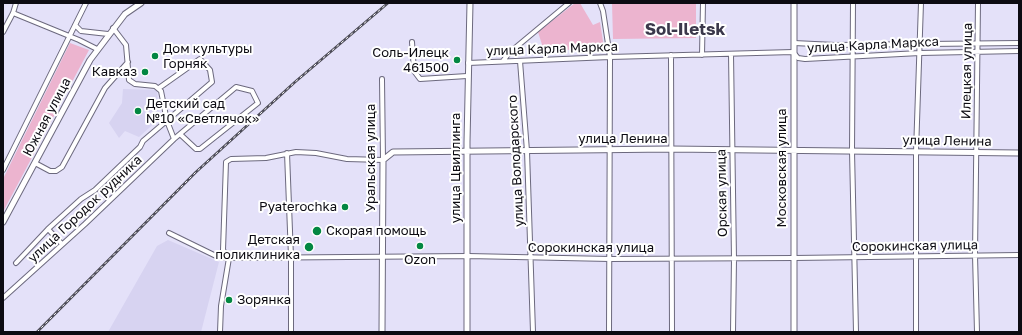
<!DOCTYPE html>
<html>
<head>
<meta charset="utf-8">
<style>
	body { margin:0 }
	#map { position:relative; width:1022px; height:335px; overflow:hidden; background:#e4e1f9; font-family:"Golos Text",sans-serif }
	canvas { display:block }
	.frame { position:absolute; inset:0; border:4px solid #0c0b12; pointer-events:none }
</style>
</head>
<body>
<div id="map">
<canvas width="1022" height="335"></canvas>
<div class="frame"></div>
</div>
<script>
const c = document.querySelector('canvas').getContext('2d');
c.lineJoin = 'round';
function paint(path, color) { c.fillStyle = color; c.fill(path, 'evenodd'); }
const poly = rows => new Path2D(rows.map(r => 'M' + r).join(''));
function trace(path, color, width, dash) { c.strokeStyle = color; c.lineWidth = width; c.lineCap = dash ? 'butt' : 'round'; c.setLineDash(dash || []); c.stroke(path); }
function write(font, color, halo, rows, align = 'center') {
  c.font = font + ' "Golos Text",sans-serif'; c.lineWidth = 4; c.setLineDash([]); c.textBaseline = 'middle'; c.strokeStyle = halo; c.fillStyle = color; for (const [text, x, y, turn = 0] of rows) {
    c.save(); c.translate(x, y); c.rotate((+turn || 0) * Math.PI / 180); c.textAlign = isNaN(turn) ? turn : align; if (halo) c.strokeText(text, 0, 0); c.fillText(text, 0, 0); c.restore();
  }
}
const built = poly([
	[123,89,157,90,159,119,139,137,125,131,119,138,109,123,122,103],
	[168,240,219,262,201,332,108,332,157,246]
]);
const green = poly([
	[575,3,580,3,593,25,600,22,604,48,544,51,538,32],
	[612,3,696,3,696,38,613,39],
	[70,43,89,50,3,212,3,179]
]);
const minor = poly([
	[600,3,603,11,610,57,609,332],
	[853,3,852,151,856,332],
	[13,13,79,40,97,49],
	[75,25,81,31,108,34],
	[113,28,126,45,129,80,135,84,155,86,161,91,167,121,174,139],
	[3,32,13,13,16,3],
	[412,42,414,71,420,79,467,76],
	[794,43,835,45,1019,43],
	[731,54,734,259,733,332],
	[671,55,672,332],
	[702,55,703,3],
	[503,61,509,53,569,3],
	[520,61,527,151,533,332],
	[468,63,610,57,793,52,798,58,805,59,920,53,1019,51],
	[287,153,291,257,291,332],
	[35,163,50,171,56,171,62,167,105,88,128,62],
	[3,170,86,3],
	[48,229,62,244],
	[169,233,216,256,229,258,468,256,610,259,794,258,1019,255],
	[16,263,48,229,81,199,95,190,140,147,143,141,212,82,210,70,200,59,159,88],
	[3,298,85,224,174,139,236,87,252,91,258,103,200,149,196,149,181,135],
	[220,332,221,306,229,258,223,250,226,162,231,159,266,158,296,152,316,153,347,159,383,160,382,79],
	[916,332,916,152,921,3],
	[977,332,975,255,978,3]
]);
const tertiary = poly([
	[794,3,794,332],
	[3,222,90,60,125,14,141,3],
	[382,332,383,160,393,152,671,149,1019,153],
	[467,332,467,142,470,3]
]);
const rail = poly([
	[37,332,196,172,295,82,388,3]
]);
const markers = [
	[155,56,4,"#038742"],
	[457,60,4,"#038742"],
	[145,72,4,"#038742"],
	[138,111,4,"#038742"],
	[345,207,4,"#038742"],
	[317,231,5,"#038742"],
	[420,246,4,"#038742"],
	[309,247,5,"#038742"],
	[229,300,4,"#038742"]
];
const streetNames = [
	["улица Карла Маркса",873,45,-3],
	["улица Карла Маркса",552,49,-2],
	["Илецкая улица",967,71,-89],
	["Южная улица",47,117,-62],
	["улица Ленина",623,139],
	["улица Ленина",947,141,1],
	["Уральская улица",371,158,-90],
	["улица Володарского",516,161,-93],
	["улица Цвиллинга",456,168,-90],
	["Московская улица",782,168,-90],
	["Орская улица",722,193,-91],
	["улица Городок рудника",85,209,-43],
	["Сорокинская улица",915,246,-1],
	["Сорокинская улица",591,248]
];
const poiNames = [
	["Дом культуры",163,49],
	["Горняк",163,64],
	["Соль-Илецк",449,53,"right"],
	["461500",449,68,"right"],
	["Кавказ",137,72,"right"],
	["Детский сад",146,104],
	["№10 «Светлячок»",146,119],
	["Pyaterochka",337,207,"right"],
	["Скорая помощь",326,231],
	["Детская",300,240,"right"],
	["поликлиника",300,255,"right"],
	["Ozon",420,260,"center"],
	["Зорянка",237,300]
];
const districtNames = [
	["Sol-Iletsk",685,30]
];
paint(built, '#d7d3f1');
paint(green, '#ecb4cf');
trace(minor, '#6c697e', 6);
trace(tertiary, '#6c697e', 7);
trace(minor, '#fff', 4);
trace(tertiary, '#fff', 5);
trace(rail, '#4c4b57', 2.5);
trace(rail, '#fff', 1, [3]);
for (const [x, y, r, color] of markers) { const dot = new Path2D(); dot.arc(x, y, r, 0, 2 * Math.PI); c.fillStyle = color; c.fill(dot); trace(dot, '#fff', 1.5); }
write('13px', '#0c0b12', '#fff', streetNames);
write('13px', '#0c0b12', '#fff', poiNames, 'left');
write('bold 17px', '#3b384b', '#fff', districtNames);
</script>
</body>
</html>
